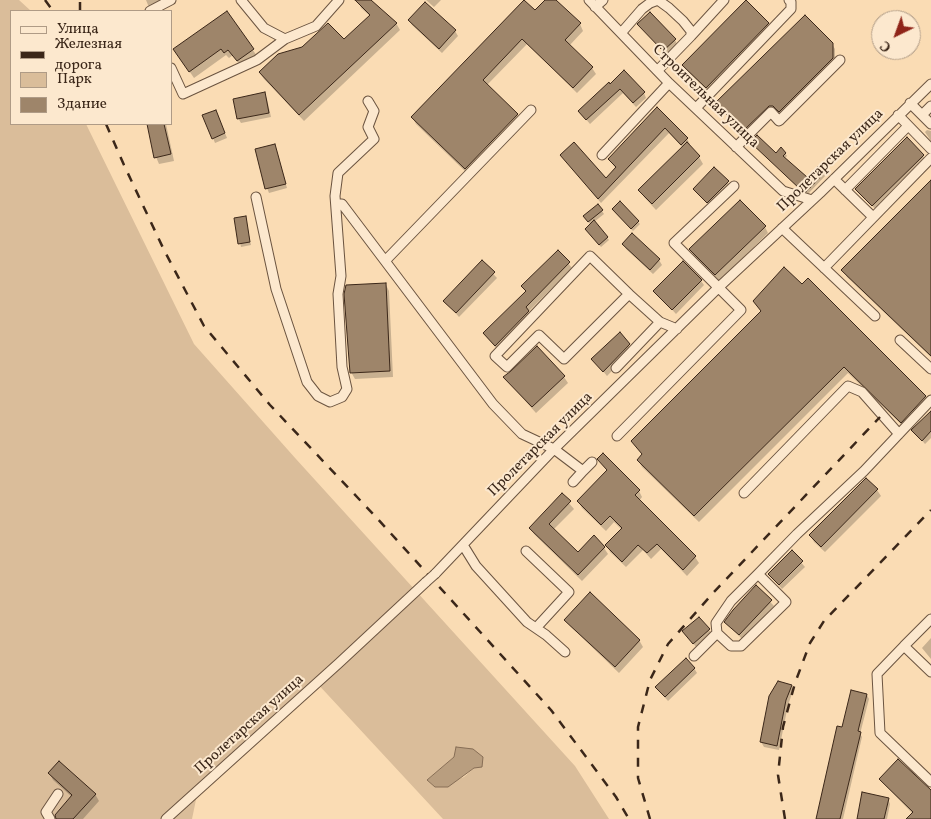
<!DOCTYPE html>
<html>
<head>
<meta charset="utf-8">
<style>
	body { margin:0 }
	#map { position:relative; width:931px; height:819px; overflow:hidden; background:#fadcb4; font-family:Vollkorn,serif }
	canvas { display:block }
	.legend { position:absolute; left:10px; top:10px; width:162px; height:115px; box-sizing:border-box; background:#fce8ce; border:1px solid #af9b86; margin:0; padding:6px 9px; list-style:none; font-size:15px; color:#3b2719 }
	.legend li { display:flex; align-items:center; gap:10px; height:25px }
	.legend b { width:25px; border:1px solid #af9b86 }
	.north { position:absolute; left:871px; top:10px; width:50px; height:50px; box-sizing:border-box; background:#fce8ce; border:1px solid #af9b86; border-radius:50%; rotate:222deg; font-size:14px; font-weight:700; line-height:20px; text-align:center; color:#3b2719 }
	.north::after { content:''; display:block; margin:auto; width:18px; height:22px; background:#8f2418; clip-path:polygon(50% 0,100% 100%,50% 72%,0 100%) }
</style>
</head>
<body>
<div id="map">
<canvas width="931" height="819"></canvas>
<ul class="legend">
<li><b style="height:6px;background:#fce8ce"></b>Улица</li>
<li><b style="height:6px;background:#3b2719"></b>Железная дорога</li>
<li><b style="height:14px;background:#dabd9a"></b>Парк</li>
<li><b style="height:14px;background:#9e856a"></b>Здание</li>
</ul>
<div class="north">С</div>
</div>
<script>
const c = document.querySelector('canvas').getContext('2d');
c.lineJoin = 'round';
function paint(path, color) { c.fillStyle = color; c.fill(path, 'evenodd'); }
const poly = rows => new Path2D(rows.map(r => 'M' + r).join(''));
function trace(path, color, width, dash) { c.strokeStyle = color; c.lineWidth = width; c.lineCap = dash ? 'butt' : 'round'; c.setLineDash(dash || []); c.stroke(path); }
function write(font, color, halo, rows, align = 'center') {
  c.font = font + ' Vollkorn,serif'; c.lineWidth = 4; c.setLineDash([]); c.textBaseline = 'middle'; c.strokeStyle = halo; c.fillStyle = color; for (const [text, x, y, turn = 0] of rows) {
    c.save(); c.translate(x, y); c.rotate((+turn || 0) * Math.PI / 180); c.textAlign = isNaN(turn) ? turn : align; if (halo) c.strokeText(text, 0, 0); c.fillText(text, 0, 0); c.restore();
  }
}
const green = poly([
	[0,0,19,0,31,11,11,11,11,124,86,124,194,344,296,459,575,766,609,819,443,819,315,681,198,790,192,819,0,819],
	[454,757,474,768,464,777,435,787,427,780]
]);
const water = poly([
	[456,747,473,749,483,757,482,767,474,768,448,787,435,787,427,780,454,757,456,747]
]);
const shadow = poly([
	[146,0,168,0,150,10],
	[358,0,369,0,396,23,400,30,304,121,264,79,260,73,344,41,370,16,361,8],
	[426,0,441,0,434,7],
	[546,0,555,0,580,24,583,31,569,46,592,68,596,74,577,93,527,44,487,85,517,114,521,121,469,175,416,124,412,117],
	[425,3,455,31,458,36,442,53,412,25,409,20],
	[227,13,257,56,241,67,233,55,229,58,226,55,194,78,179,56],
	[639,24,675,40,677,44,667,55],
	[768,24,772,30,711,94,688,72,684,65],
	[832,44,835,49,835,63,783,116,777,111,772,111,746,135,717,103],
	[609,84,644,93,646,98,636,107,623,93,590,124,579,111],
	[265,94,267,99,271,117,241,123,238,118],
	[657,109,687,139,690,144,688,146,699,157,703,164,656,210,644,197,640,190,683,148,669,133,601,203,565,160,606,180,616,169,609,159],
	[218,116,227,138,215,143,213,138],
	[148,124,166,124,174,161,159,164,156,157],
	[927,130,931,131,931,141,925,132],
	[751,142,776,154,785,153,787,156,784,159,807,179,824,173,825,176,808,194,804,193],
	[274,145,287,188,269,193,267,188],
	[923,156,926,160,876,210,857,189],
	[714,169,730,185,709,205,695,190],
	[931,182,931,357,847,277,843,270],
	[598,205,604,214,594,222,609,240,601,247,586,229,591,225,586,219],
	[615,212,638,222,640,224,633,231],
	[245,217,251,245,241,247,235,219],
	[765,227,768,233,719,281,694,256,691,249],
	[624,245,659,260,662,265,653,274,626,249],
	[558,251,572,268,528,312,531,316,498,350,484,334,526,292,523,286],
	[482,262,497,278,459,317,445,301],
	[701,281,704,285,676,314,655,291],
	[386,285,389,291,393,377,355,379,351,372],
	[754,302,925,396,929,403,905,428,848,373,699,522,642,467,638,460,643,455,632,441,762,312],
	[619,334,632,350,607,376,593,359],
	[537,348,564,377,568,383,536,413,509,383,505,377],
	[931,413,931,438,925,444,913,430],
	[599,459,639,491,642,497,639,501,695,557,699,563,687,576,661,549,651,559,643,550,626,567,610,552,607,545,622,530,614,522,606,531,582,508,578,501,608,471],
	[877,490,881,496,825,552,814,542,810,535],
	[562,495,574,509,553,530,578,554,604,548,608,554,582,581,534,534,530,528],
	[792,552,805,567,782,589,769,574],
	[756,587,774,606,742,639,726,622],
	[566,620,639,640,643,647,619,673,570,626],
	[709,630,712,634,697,648,687,636],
	[931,638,931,659,922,648],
	[694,668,697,673,668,701,660,692,657,687],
	[791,686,793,691,788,705,779,750,764,747,761,742],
	[867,695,869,699,860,734,862,737,843,819,817,819,843,729],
	[50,774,95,794,99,801,83,819,57,819,72,797,53,780],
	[881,779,931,793,931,819,908,819,913,814,885,785],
	[888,799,890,804,887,819,858,819]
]);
const building = poly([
	[355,0,371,0,397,23,299,115,259,72,278,54,302,47,328,23,344,39,370,15,355,0],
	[524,0,535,10,545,0,556,0,581,23,565,40,593,67,573,88,522,39,483,80,518,114,465,169,411,117,524,0],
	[746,0,769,23,706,88,682,65,746,0],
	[425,2,456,30,439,49,408,20,425,2],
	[227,11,254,49,237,61,228,50,224,53,221,49,189,72,173,49,227,11],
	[650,12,676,39,663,51,637,24,650,12],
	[805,15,833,43,833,58,779,112,773,106,769,106,743,131,715,103,805,15],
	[624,70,645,92,633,103,620,89,586,120,578,111,609,82,610,84,624,70],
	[265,92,269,113,237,119,233,99,265,92],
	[657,107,688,138,681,145,665,128,598,199,560,155,574,142,606,178,616,167,608,159,657,107],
	[216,110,225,133,212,139,202,115,216,110],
	[147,124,164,124,171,154,154,158,147,124],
	[757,135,776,153,781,147,786,153,783,156,807,177,818,166,825,172,806,192,801,190,750,142,757,135],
	[907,137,924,155,872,206,855,189,907,137],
	[687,142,700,156,652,204,638,190,687,142],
	[275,144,286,184,265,189,255,149,275,144],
	[714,167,729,181,707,203,693,189,714,167],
	[931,180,931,356,841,270,931,180],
	[740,200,766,226,715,275,689,249,740,200],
	[620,201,639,221,631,229,612,209,620,201],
	[598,204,603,210,588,222,583,216,598,204],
	[246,216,250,242,238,244,234,218,246,216],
	[594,220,608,237,599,245,585,229,594,220],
	[632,233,660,259,650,270,622,244,632,233],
	[558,250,570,262,526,307,529,311,495,346,483,333,526,291,521,286,558,250],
	[482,260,495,272,456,313,443,301,482,260],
	[683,261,702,280,672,310,653,291,683,261],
	[784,267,802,284,808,278,926,396,901,423,844,367,694,516,637,460,642,454,631,441,761,311,753,301,784,267],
	[386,283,390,371,350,373,344,294,346,285,386,283],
	[620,332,630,344,603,372,591,359,620,332],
	[537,346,565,376,532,407,503,377,511,371,537,346],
	[931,411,931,431,922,441,911,430,931,411],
	[603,453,640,490,635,495,696,556,683,570,657,544,647,553,638,545,622,562,605,545,622,528,610,516,601,525,577,501,607,470,597,459,603,453],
	[866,478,878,489,821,547,809,535,866,478],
	[562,493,571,501,549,524,578,552,594,535,605,547,578,575,529,528,562,493],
	[792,550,803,561,779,585,768,574,792,550],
	[756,585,772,600,739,635,724,622,733,610,756,585],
	[590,592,640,640,615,667,564,620,590,592],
	[699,617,710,629,693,644,682,631,699,617],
	[686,658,695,668,665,697,655,687,686,658],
	[778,681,792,685,786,700,777,746,760,742,769,696,778,681],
	[851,690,867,694,858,731,861,732,840,819,816,819,837,726,842,727,851,690],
	[898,759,931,790,931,819,906,819,913,812,879,779,898,759],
	[59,761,96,794,73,819,56,819,55,815,72,795,48,773,59,761],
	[862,792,889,798,884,819,857,819,862,792]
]);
const minor = poly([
	[241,0,264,28,285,39],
	[589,0,669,83,783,191,812,200],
	[595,7,603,0],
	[150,11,171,0],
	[622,32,642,9,650,3,658,0,669,8,683,21,691,31,691,36,659,69],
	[691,36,724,0],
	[171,68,183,94,257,60,285,39,316,26,339,0],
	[910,103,931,124],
	[697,107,791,9,791,2,789,0],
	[898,115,931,149],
	[922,115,931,106],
	[736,147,771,112,779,121,840,60],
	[602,155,669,83],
	[834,179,873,217],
	[845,190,908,126],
	[256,197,276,289,307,382,318,396,330,402,342,397,347,389,342,367,338,294,341,276,335,196,338,173,374,139,368,127,374,111,368,101],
	[336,204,342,204,493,404,522,434,554,449,583,471,573,482],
	[782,228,875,316],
	[385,261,531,110],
	[824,268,931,158],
	[629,294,590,256,495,356,507,367,539,335,564,359,629,294,660,322],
	[900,340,931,369],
	[616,368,660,322,677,329],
	[617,436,741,310,674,243,734,186],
	[583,471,592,462],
	[744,493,848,386,862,392,899,434],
	[463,545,476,566,527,622,546,635,565,652],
	[526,551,569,592,536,628],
	[435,574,554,449,719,287,820,193,931,84],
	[758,574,786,602,741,646,731,646,717,633,716,623,731,601,758,574,797,534,864,471,931,400],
	[931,619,904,646,931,672],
	[904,646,877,674,880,733,931,782],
	[694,656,717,633],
	[50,819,46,812,58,794],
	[166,819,339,663,426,582]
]);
const rail = poly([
	[45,0,53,11],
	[80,11,80,0],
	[106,124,124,165,164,250,204,326,270,405,375,516,551,710,616,797,629,819],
	[650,819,638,778,638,727,650,680,668,644,714,592,880,417],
	[785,819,778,775,783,727,795,683,810,643,824,621,931,510]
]);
const minorBridge = poly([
	[426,582,435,574]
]);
const streetNames = [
	["Строительная улица",705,97,44],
	["Пролетарская улица",831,161,-44],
	["Пролетарская улица",541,445,-45],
	["Пролетарская улица",250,725,-42]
];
paint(green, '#dabd9a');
paint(water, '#b99e7f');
trace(water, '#876e56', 1);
paint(shadow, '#0003');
paint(building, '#9e856a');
trace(building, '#3b2719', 1);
trace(minor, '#6b5440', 11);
trace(minor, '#fce8ce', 9);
trace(rail, '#3b2719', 2.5, [9, 9]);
trace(minorBridge, '#6b5440', 11, []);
trace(minorBridge, '#fce8ce', 9);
write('15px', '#3b2719', '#fce8ce', streetNames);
</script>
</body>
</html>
